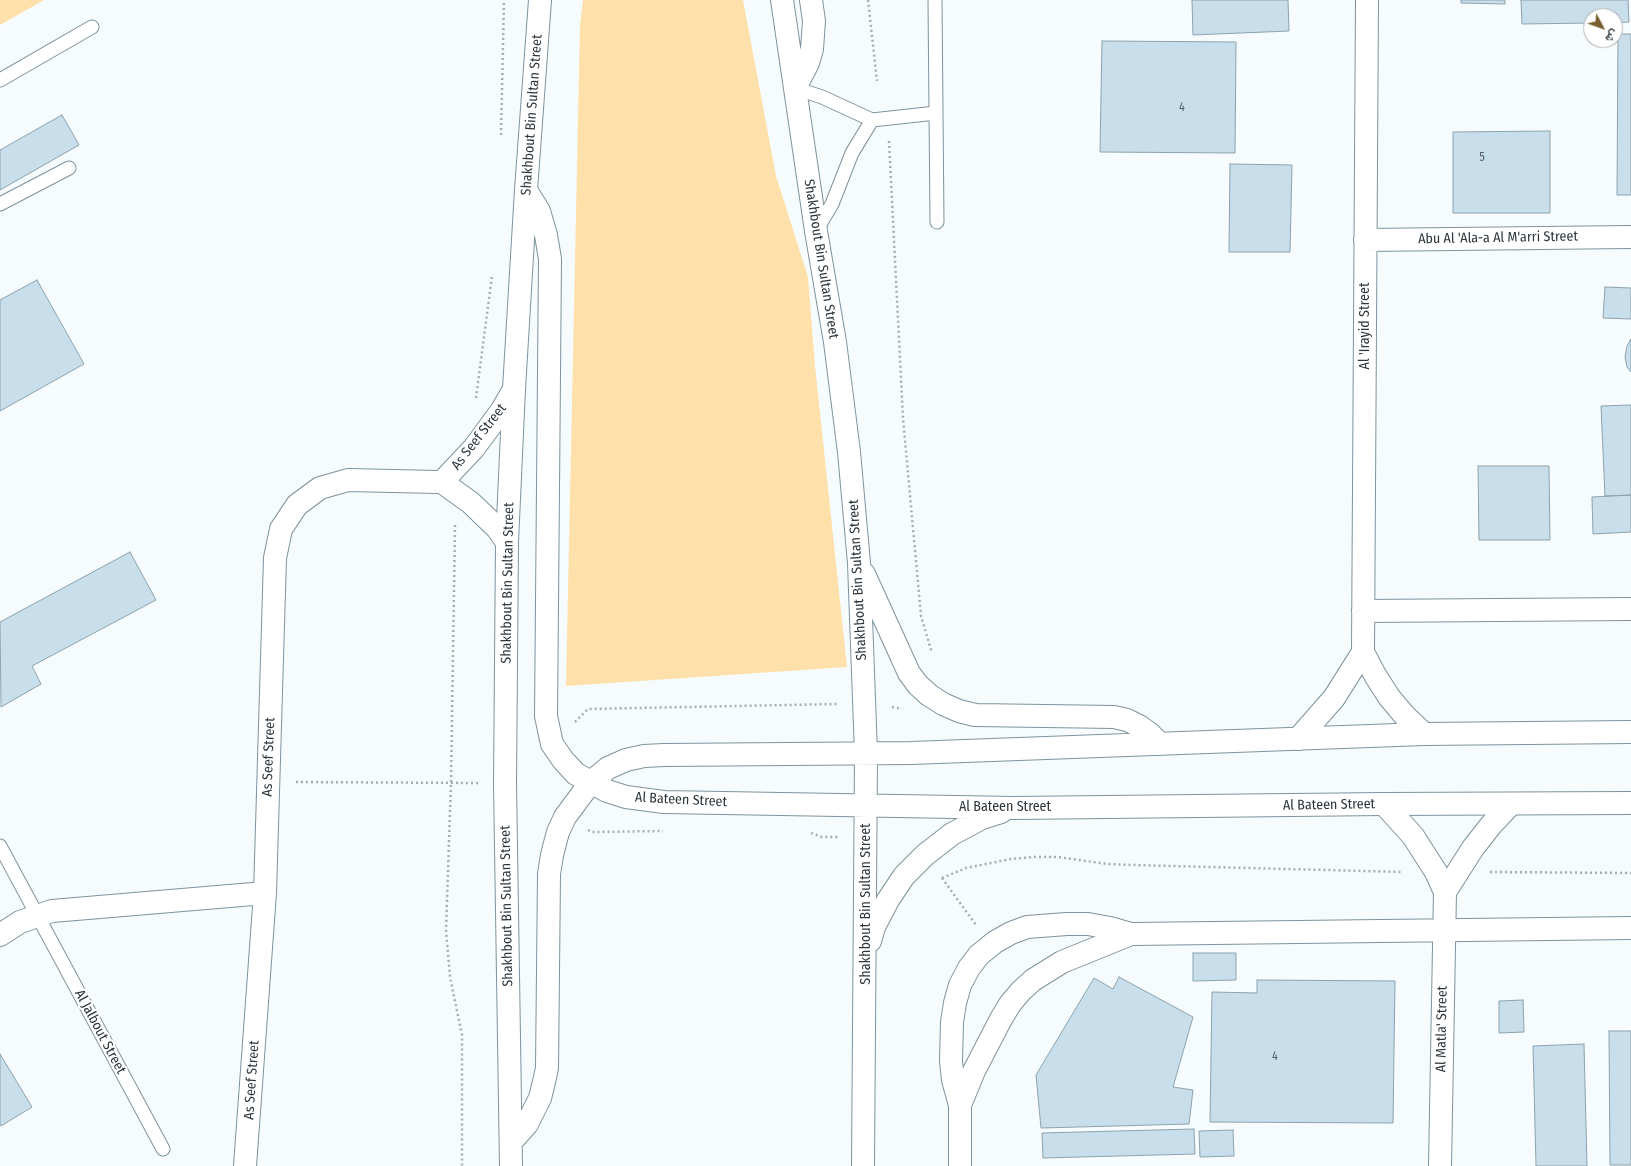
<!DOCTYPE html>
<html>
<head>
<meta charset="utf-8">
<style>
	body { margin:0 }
	#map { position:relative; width:1631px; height:1166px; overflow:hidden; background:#f6fbfd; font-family:"Fira Sans Condensed",Vazirmatn,sans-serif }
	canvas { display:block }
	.north { position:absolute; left:1583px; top:8px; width:40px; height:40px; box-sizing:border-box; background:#fff; border:1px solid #abafb1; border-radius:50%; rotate:131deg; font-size:11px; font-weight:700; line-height:16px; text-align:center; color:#2d363b }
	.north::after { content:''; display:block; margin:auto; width:14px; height:18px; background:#775f2f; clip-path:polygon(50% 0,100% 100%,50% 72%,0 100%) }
</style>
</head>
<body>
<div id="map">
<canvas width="1631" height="1166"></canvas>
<div class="north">ش</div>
</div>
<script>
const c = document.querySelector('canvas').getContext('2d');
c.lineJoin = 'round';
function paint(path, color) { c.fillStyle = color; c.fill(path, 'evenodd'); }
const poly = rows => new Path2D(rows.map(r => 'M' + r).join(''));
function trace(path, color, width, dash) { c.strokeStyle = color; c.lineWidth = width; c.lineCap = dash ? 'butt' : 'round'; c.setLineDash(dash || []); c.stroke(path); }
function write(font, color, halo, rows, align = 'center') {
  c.font = font + ' "Fira Sans Condensed",sans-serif'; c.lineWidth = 4; c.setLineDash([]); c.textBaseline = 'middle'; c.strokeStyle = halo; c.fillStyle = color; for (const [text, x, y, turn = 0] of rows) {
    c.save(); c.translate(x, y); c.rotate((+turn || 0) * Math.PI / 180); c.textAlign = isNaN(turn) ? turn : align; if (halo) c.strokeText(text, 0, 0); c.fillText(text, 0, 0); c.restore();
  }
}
const green = poly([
	[0,0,44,0,0,25],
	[583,0,743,0,776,176,808,277,815,366,847,667,566,686,580,25]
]);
const building = poly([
	[1192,0,1288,0,1289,31,1193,35,1192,0],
	[1461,0,1505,0,1505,4,1461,3,1461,0],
	[1521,0,1628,0,1629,22,1615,23,1615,16,1591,16,1591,23,1522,24,1521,0],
	[1618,34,1631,34,1631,195,1617,195,1618,34],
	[1102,41,1236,42,1235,153,1100,152,1102,41],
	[62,115,79,145,0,190,0,150,62,115],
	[1550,131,1550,213,1453,213,1453,132,1550,131],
	[1230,164,1292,165,1290,252,1229,252,1230,164],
	[37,280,84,364,0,411,0,300,37,280],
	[1605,287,1631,288,1631,319,1603,318,1605,287],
	[1631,339,1631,372,1627,367,1625,357,1627,346,1631,339],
	[1631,405,1631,495,1605,496,1601,406,1631,405],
	[1478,466,1549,466,1550,540,1479,540,1478,466],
	[1631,495,1631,532,1593,534,1592,497,1631,495],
	[130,552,156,600,32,666,41,684,1,707,0,622,130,552],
	[1193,953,1236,953,1236,980,1193,981,1193,953],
	[1119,977,1193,1017,1173,1087,1193,1090,1189,1124,1041,1128,1036,1075,1094,978,1113,989,1119,977],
	[1257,980,1395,981,1393,1123,1210,1122,1212,992,1257,993,1257,980],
	[1523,1000,1524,1032,1499,1033,1499,1001,1523,1000],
	[1609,1031,1631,1031,1631,1165,1610,1165,1609,1031],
	[1584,1044,1587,1166,1536,1166,1533,1046,1584,1044],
	[0,1054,32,1107,1,1126,0,1124,0,1054],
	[1194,1129,1195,1154,1043,1158,1042,1133,1194,1129],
	[1233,1130,1234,1156,1200,1157,1199,1131,1233,1130]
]);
const path = poly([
	[868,0,877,81],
	[501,135,504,0],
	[889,141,903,418,921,616,932,653],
	[476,398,492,276],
	[455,525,451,783,446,930,450,977,462,1035,462,1166],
	[892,707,902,709],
	[575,722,588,709,837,704],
	[296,782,479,783],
	[588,830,592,832,663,831],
	[811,833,822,837,839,837],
	[1490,872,1631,873],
	[942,878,966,868,1011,859,1034,857,1058,857,1107,864,1133,865,1403,872],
	[942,878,976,925]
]);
const service = poly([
	[935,0,937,222],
	[0,80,92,27],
	[795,88,822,97,872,120,936,113],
	[0,204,69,168],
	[816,231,832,204,852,153,872,120],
	[0,846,163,1149]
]);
const minor = poly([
	[1367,0,1363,652,1375,675,1389,697,1405,716,1424,734],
	[1365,240,1631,237],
	[442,482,474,448,502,410,514,389],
	[1363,611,1631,609],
	[1298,739,1334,698,1363,652],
	[1384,804,1413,836,1436,872,1445,892,1440,1166],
	[1445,892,1473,848,1491,825,1511,804],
	[0,935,20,922,52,911,265,893],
	[960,1105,974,1071,1001,1019,1010,1004,1021,991,1033,980,1062,962,1131,934],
	[245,1166,265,893,275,558,281,529,297,505,320,488,348,480,438,482,442,482,471,503,497,528,507,542],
	[960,1166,960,1105,953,1080,951,1061,952,1022,955,1003,960,985,969,968,979,955,995,942,1011,933,1027,927,1067,924,1088,924,1110,928,1131,934,1631,928]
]);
const secondary = poly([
	[782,0,816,231,835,342,849,452,859,563,866,754,863,1166],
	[795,88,808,63,812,49,814,21,811,0],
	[526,190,539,211,546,235,550,259,546,716,552,744,563,760,576,774,607,791,626,797,664,802,1014,808,1384,804,1631,803],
	[864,574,909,673,918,685,929,695,943,704,959,711,975,715,1114,717,1127,720,1139,726,1150,734,1160,744],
	[870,941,874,927,888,900,904,876,925,855,952,834,982,818,1001,812],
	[511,1142,527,1124,540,1098,544,1082,547,1068,549,874,552,855,558,832,565,817,591,782,608,768,626,760,644,756,664,755,911,753,1424,734,1631,732],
	[511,1166,505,783,507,542,514,389,526,190,540,0]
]);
const numberNames = [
	["4",1182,108],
	["5",1482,158],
	["4",1275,1057]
];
const streetNames = [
	["Shakhbout Bin Sultan Street",532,115,-86],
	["Abu Al 'Ala-a Al M'arri Street",1498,238,-1],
	["Shakhbout Bin Sultan Street",821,259,81],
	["Al 'Irayid Street",1365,326,-90],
	["As Seef Street",479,437,-52],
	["Shakhbout Bin Sultan Street",858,580,-93],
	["Shakhbout Bin Sultan Street",508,583,-89],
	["As Seef Street",269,757,-88],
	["Al Bateen Street",681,800,3],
	["Al Bateen Street",1329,805,-1],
	["Al Bateen Street",1005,807],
	["Shakhbout Bin Sultan Street",866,904,-90],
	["Shakhbout Bin Sultan Street",507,906,-91],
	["Al Matla' Street",1442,1029,-89],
	["Al Jalbout Street",100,1032,62],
	["As Seef Street",252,1080,-86]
];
paint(green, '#fee0aa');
paint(building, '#c8dfeb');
trace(building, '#8ca2ad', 1);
trace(service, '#7e939e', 15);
trace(minor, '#7e939e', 24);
trace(secondary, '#7e939e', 24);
trace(path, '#a6adb0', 2.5, [2, 3]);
trace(service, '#fff', 13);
trace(minor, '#fff', 22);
trace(secondary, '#fff', 22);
write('12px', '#546067', null, numberNames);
write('14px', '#2d363b', '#fff', streetNames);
</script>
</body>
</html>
